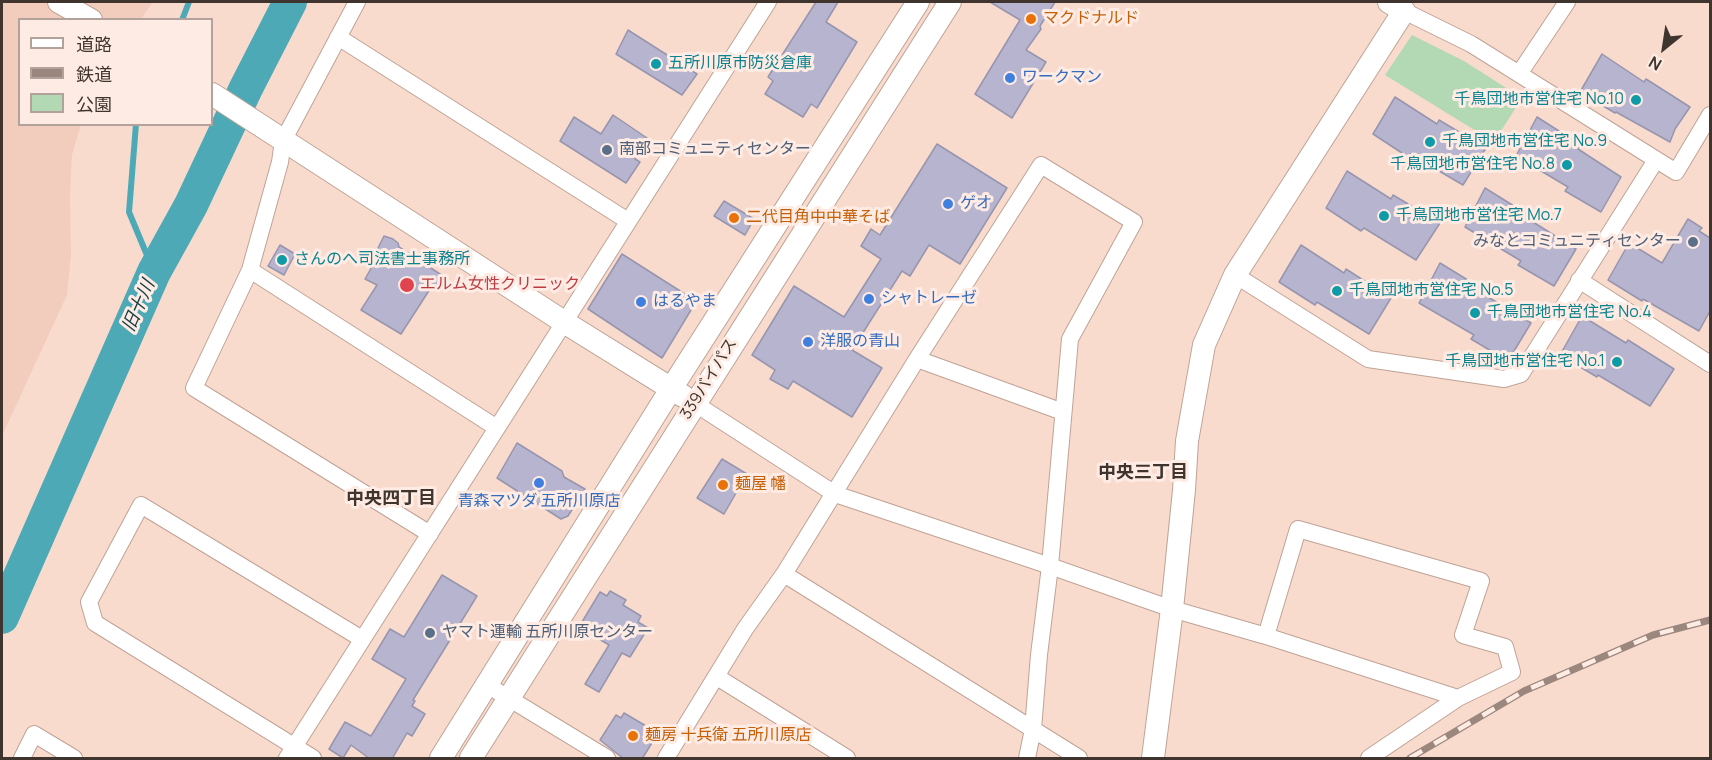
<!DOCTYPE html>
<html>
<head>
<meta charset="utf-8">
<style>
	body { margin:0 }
	#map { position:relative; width:1712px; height:760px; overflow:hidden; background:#f9dbce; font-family:Manrope,"Noto Sans JP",sans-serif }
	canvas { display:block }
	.frame { position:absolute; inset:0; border:3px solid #3f342e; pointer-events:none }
	.legend { position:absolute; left:18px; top:18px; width:195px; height:108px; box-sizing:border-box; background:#feebe3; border:2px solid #b2a29b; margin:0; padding:8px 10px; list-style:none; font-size:18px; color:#3f342e }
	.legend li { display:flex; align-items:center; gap:12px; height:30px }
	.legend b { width:30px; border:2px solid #b2a29b }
	.north { position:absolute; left:1634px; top:18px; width:60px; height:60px; -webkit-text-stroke:4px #feebe3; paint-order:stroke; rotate:210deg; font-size:16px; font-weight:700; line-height:24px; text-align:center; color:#3f342e }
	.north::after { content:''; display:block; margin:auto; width:21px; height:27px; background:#3f342e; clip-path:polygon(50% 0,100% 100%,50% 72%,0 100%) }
</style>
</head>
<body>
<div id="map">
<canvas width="1712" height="760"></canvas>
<div class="frame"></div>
<ul class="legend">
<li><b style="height:8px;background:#fff"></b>道路</li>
<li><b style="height:8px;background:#9b877d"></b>鉄道</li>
<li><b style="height:16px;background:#b2d9b3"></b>公園</li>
</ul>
<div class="north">N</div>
</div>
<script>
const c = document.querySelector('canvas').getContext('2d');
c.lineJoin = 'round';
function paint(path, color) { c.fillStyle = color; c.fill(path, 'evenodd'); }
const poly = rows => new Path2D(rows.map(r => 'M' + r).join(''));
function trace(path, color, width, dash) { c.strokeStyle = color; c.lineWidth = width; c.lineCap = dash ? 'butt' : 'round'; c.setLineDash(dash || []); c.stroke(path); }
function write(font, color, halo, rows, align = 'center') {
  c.font = font + ' Manrope,"Noto Sans JP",sans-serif'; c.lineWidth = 6; c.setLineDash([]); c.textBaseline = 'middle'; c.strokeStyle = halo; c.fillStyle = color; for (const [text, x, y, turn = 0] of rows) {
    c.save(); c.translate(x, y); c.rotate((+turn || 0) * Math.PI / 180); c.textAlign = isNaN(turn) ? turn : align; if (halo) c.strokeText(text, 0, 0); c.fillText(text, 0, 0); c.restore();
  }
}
const built = poly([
	[2,2,153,2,141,19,20,20,20,124,81,125,72,155,70,194,71,255,67,295,2,436]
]);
const green = poly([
	[1412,35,1464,61,1522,98,1494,142,1385,75]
]);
const stream = poly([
	[182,20,189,2],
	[136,124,129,212,154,272]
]);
const river = poly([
	[2,617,154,272,191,205,246,88,290,2]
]);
const building = poly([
	[816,2,838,2,826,22,857,42,817,108,811,104,803,117,765,94,773,81,768,77,816,2],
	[990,2,1055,2,1040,26,1041,29,1026,50,1046,62,1012,118,975,94,1020,20,990,2],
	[628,30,697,74,682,95,616,54,628,30],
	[1602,54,1644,82,1646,79,1690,107,1675,129,1670,142,1616,112,1615,113,1580,92,1602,54],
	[1395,97,1437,124,1439,120,1486,148,1463,185,1410,154,1408,157,1373,134,1395,97],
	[613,115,647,138,635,159,640,162,626,183,560,141,574,117,601,134,613,115],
	[1537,117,1581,145,1578,149,1621,177,1601,212,1565,191,1568,187,1516,156,1537,117],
	[937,144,1007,188,960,264,929,245,910,276,902,271,852,350,882,368,852,417,793,381,788,389,770,379,775,370,752,355,794,286,844,317,881,259,861,246,871,229,880,235,937,144],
	[1347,171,1391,199,1393,195,1440,223,1416,260,1364,228,1361,231,1326,208,1347,171],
	[1485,188,1535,219,1533,222,1576,249,1554,286,1518,265,1521,261,1465,227,1485,188],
	[724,201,754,219,745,235,714,216,724,201],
	[1688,219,1702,228,1699,231,1710,238,1710,311,1699,331,1643,299,1642,301,1608,280,1629,243,1662,263,1688,219],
	[384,236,393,239,398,243,399,247,443,276,435,288,432,286,401,334,361,310,377,285,365,279,374,263,371,262,384,236],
	[280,245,295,254,284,275,268,266,280,245],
	[1301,245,1344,273,1346,269,1391,298,1369,334,1317,302,1315,305,1279,282,1301,245],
	[622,254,688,296,691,310,662,358,588,309,622,254],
	[1440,263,1489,293,1488,297,1531,323,1508,361,1471,339,1474,335,1419,303,1440,263],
	[1582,316,1626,343,1628,340,1674,369,1650,406,1598,375,1597,377,1560,355,1582,316],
	[517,443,562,471,564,477,585,489,568,516,561,519,497,478,517,443],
	[722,459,747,474,724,514,697,498,722,459],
	[442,575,477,596,413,700,415,701,412,706,425,714,412,736,407,733,392,759,370,759,351,745,343,758,329,749,345,722,371,736,406,679,372,659,390,629,404,637,442,575],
	[610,591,626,600,623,605,641,616,638,622,648,628,630,657,622,653,599,692,585,684,609,645,579,627,600,592,607,596,610,591],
	[624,713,658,733,642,759,624,759,600,740,616,715,621,718,624,713]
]);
const street = poly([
	[357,2,283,141,280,162,250,270,194,388,430,534],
	[1404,11,1471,44,1676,172,1710,115],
	[338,37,628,221],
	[1519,74,1567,2],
	[250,270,497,428],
	[1235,275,1368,359,1504,379,1521,374,1656,160],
	[1579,280,1710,364],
	[917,359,1063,412],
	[694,403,835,494,1050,566,1172,609,1266,636,1458,698],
	[784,574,1079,758],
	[1266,636,1298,529,1481,581,1463,635,1505,647,1512,672,1458,698,1369,758],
	[717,677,847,758],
	[487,685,607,758],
	[22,758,34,734,74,758],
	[287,758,768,2],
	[313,758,95,623,89,602,141,505,362,639],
	[666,758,745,629,784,574,917,359,1041,165,1134,222,1070,339,1050,566,1039,655,1033,729,1027,758]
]);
const secondary = poly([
	[59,2,91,20],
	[212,94,564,322,683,396],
	[441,758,671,389,918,2],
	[471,758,950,2],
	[1153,758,1172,609,1184,490,1187,441,1204,345,1235,275,1404,11,1389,2]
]);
const rail = poly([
	[1410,758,1524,691,1653,635,1710,620]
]);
const markers = [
	[1031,19,6,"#e8710a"],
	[656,64,6,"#0f9aa8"],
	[1010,78,6,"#3f7fe0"],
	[1636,100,6,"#0f9aa8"],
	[1430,142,6,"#0f9aa8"],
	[607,150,6,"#5c6f8a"],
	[1567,165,6,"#0f9aa8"],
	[948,204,6,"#3f7fe0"],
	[1384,216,6,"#0f9aa8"],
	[734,218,6,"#e8710a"],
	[1693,242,6,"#5c6f8a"],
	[282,260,6,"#0f9aa8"],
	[407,285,8,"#e0444e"],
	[1337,291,6,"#0f9aa8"],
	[869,299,6,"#3f7fe0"],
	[641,302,6,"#3f7fe0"],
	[1475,313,6,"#0f9aa8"],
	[808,342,6,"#3f7fe0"],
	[1617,362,6,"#0f9aa8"],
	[539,483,6,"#3f7fe0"],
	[723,485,6,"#e8710a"],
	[430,633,6,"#5c6f8a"],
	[633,736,6,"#e8710a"]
];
const foodNames = [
	["マクドナルド",1043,19],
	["二代目角中中華そば",746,218],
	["麺屋 幡",735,485],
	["麺房 十兵衛 五所川原店",645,736]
];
const cultureNames = [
	["五所川原市防災倉庫",668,64],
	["千鳥団地市営住宅 No.10",1624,100,"right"],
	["千鳥団地市営住宅 No.9",1442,142],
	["千鳥団地市営住宅 No.8",1555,165,"right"],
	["千鳥団地市営住宅 Mo.7",1396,216],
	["さんのへ司法書士事務所",294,260],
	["千鳥団地市営住宅 No.5",1349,291],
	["千鳥団地市営住宅 No.4",1487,313],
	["千鳥団地市営住宅 No.1",1605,362,"right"]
];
const shopNames = [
	["ワークマン",1022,78],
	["ゲオ",960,204],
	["シャトレーゼ",881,299],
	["はるやま",653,302],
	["洋服の青山",820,342],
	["青森マツダ 五所川原店",539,502,"center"]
];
const serviceNames = [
	["南部コミュニティセンター",619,150],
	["みなとコミュニティセンター",1681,242,"right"],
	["ヤマト運輸 五所川原センター",442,633]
];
const healthNames = [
	["エルム女性クリニック",420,285]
];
const streetNames = [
	["339バイパス",709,379,-58]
];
const waterNames = [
	["旧十川",139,306,-66]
];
const neighbourhoodNames = [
	["中央三丁目",1143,473],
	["中央四丁目",391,499]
];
paint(built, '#f2cdbd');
paint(green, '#b2d9b3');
trace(stream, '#4ea9b6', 6);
trace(river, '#4ea9b6', 34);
paint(building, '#b7b4cf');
trace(building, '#9795ae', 1.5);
trace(street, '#bfa396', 18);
trace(secondary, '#bfa396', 24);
trace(street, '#fff', 16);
trace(secondary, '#fff', 22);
trace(rail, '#9b877d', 7);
trace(rail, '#feebe3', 4.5, [14]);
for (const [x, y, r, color] of markers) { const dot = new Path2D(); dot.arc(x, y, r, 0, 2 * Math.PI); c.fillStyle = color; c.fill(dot); trace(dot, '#feebe3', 2); }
write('16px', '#c56008', '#feebe3', foodNames, 'left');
write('16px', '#0d838f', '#feebe3', cultureNames, 'left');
write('16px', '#366cbe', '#feebe3', shopNames, 'left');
write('16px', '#4e5e75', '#feebe3', serviceNames, 'left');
write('16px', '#be3a42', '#feebe3', healthNames, 'left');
write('16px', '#3f342e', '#feebe3', streetNames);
write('italic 18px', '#133d43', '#feebe3', waterNames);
write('bold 18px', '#3f342e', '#feebe3', neighbourhoodNames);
</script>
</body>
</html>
